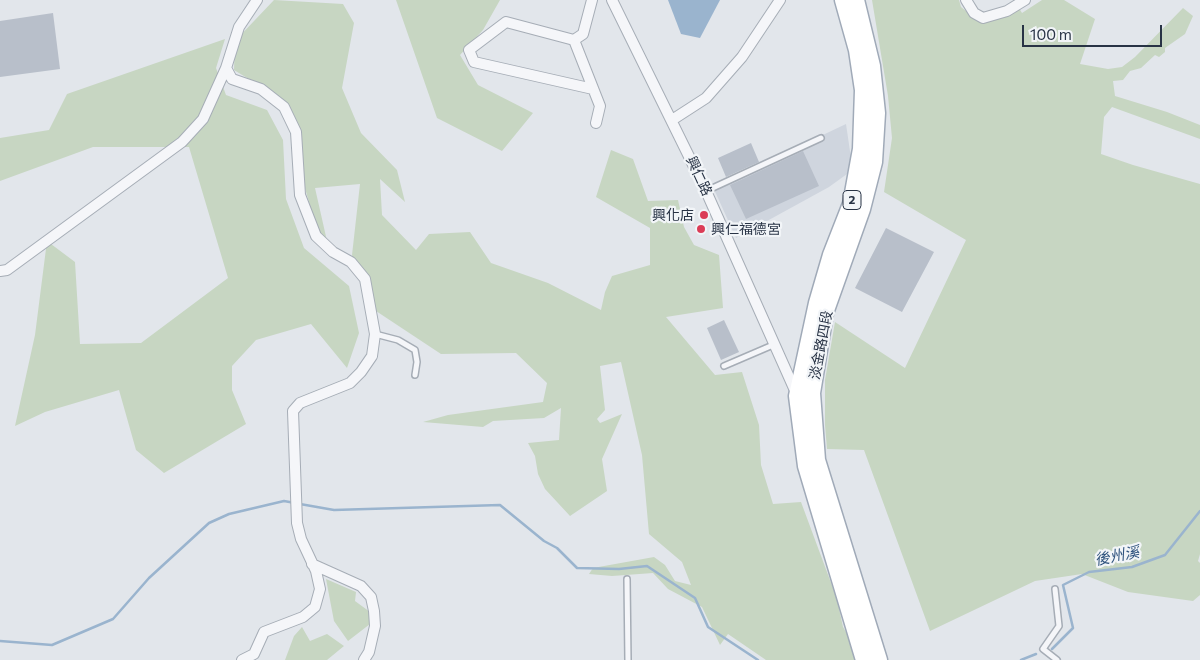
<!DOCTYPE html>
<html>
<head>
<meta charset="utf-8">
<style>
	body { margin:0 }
	#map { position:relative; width:1200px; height:660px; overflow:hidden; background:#e2e6eb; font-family:Commissioner,sans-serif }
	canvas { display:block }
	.scale { position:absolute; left:1022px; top:25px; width:140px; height:22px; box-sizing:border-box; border:2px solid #283345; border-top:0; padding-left:6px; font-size:15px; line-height:18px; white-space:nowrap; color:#283345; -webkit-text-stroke:4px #f2f5f8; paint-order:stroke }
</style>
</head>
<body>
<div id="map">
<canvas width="1200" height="660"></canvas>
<div class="scale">100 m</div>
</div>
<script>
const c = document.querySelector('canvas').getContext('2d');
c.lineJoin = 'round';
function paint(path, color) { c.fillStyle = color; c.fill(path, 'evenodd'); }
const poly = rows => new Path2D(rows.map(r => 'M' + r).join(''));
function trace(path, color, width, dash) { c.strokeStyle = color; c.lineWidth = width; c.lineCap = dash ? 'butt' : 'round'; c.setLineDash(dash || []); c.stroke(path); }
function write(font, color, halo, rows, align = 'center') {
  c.font = font + ' Commissioner,"Noto Sans TC",sans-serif'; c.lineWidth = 4.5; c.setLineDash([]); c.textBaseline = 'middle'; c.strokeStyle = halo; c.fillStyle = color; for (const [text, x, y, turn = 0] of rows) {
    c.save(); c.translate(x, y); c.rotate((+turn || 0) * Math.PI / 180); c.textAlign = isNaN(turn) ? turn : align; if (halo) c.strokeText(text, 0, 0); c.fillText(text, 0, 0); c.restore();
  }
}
const built = poly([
	[846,124,851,158,847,174,829,187,736,238,713,187]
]);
const green = poly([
	[274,0,343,4,354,23,342,88,361,133,397,170,405,202,380,179,382,215,416,250,429,234,470,232,491,263,548,283,601,310,605,292,612,276,650,265,650,228,596,197,611,150,633,159,648,201,678,200,684,227,694,245,719,255,723,308,666,317,715,375,742,372,759,425,761,465,773,504,801,502,837,599,843,627,855,647,856,658,854,660,766,660,728,634,720,645,702,607,668,589,653,573,612,576,589,574,593,568,654,557,665,565,675,581,691,585,682,562,649,534,642,455,621,362,600,366,605,410,597,419,600,423,622,414,602,459,607,491,570,516,545,489,538,474,535,456,528,443,559,440,561,408,544,418,493,421,483,427,423,422,448,415,543,402,547,383,516,353,441,354,376,311,352,255,360,184,315,188,327,241,318,233,300,171,301,131,280,98,234,70,235,41],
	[396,0,500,0,483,30,460,55,478,85,533,113,502,151,437,118],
	[872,0,959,0,961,7,976,19,993,19,1014,0,1022,13,1042,0,1064,0,1095,19,1080,64,1108,69,1122,67,1135,57,1183,8,1193,16,1185,34,1165,48,1165,52,1159,57,1155,55,1141,68,1130,71,1123,80,1113,81,1115,96,1167,112,1200,125,1200,139,1112,107,1104,117,1101,154,1133,165,1200,184,1200,554,1198,561,1200,563,1200,595,1193,601,1128,592,1082,574,1035,581,930,631,864,450,827,449,825,425,825,380,835,322,905,368,966,240,884,192,892,138,888,96],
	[225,39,216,68,226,95,267,110,283,140,286,199,304,248,349,286,359,333,347,368,311,324,256,340,232,366,232,390,246,424,164,473,136,450,119,390,45,412,15,426,35,335,47,241,75,262,80,344,141,343,228,278,189,147,93,147,0,181,0,138,49,130,67,94],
	[326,579,356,592,355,601,370,612,370,624,348,641,334,621],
	[302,627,310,641,327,634,344,646,327,660,285,660,294,636]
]);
const water = poly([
	[668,0,720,0,700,38,681,34]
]);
const stream = poly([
	[300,504,334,510,500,505,544,541,557,548,577,568,619,569,647,566,695,598,708,627,758,660],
	[0,641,52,645,113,619,149,578,209,523,229,514,284,501,295,503],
	[1052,649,1073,628,1063,585,1089,572,1132,567,1165,555,1200,511],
	[1021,660,1036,654]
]);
const building = poly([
	[53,13,60,69,0,77,0,21],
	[751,143,759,162,726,177,718,158],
	[803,151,819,186,746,219,730,185],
	[886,228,934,252,902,312,855,288],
	[724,320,739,352,721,360,707,328]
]);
const lane = poly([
	[706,191,821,138],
	[375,334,398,340,415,350,417,362,415,375],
	[724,366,773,345],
	[627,579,628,660],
	[1055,589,1059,626,1043,649,1057,660]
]);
const street = poly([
	[592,0,583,34,574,40,600,106,596,123],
	[612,0,706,191,797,395],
	[966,0,974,13,983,18,1007,11,1025,0],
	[574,40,506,22,469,50,474,62,593,89],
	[672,120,706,98,742,57,780,0],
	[0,271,7,270,182,142,203,119,226,68],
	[312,564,361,586,371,597,374,611,375,626,369,652,364,660],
	[242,660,254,654,264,632,303,617,315,607,320,589,316,571,301,539,297,523,293,411,300,403,350,383,361,372,372,356,375,334,365,279,351,262,333,252,316,236,300,195,296,132,284,107,261,89,232,79,226,68,239,27,257,0]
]);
const primary = poly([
	[843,0,857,50,863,90,861,149,851,204,831,255,817,303,797,396,806,466,864,660],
	[856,0,872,66,877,113,874,162,862,209,825,313,812,393,817,460,879,660]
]);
const markers = [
	[704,215,5,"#db3c56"],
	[701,229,5,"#db3c56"]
];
const shields = [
	[852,200,18]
];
const shieldNames = [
	["2",852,200]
];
const streetNames = [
	["興仁路",699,176,65],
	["淡金路四段",821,345,-79]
];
const poiNames = [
	["興化店",694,215],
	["興仁福德宮",711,229,"left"]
];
const waterNames = [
	["後州溪",1117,556,-11]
];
paint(built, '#cfd5de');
paint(green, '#c7d6c2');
paint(water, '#9ab4ce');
trace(stream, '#9ab4ce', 2.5);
paint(building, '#b8bfca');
trace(lane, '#a6adb6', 8);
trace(street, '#a6adb6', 12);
trace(primary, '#a0aab8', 19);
trace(lane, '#f5f6f9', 5);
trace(street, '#f5f6f9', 10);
trace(primary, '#fff', 16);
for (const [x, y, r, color] of markers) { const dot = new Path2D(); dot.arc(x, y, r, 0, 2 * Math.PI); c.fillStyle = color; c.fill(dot); trace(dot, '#f2f5f8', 2); }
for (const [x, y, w] of shields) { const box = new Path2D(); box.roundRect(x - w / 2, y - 9.5, w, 19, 4); c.fillStyle = '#f2f5f8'; c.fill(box); trace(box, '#283345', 1); }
write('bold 12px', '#283345', null, shieldNames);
write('14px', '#283345', '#f2f5f8', streetNames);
write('14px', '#283345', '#f2f5f8', poiNames, 'right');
write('italic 15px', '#2e527d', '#f2f5f8', waterNames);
</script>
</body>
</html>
